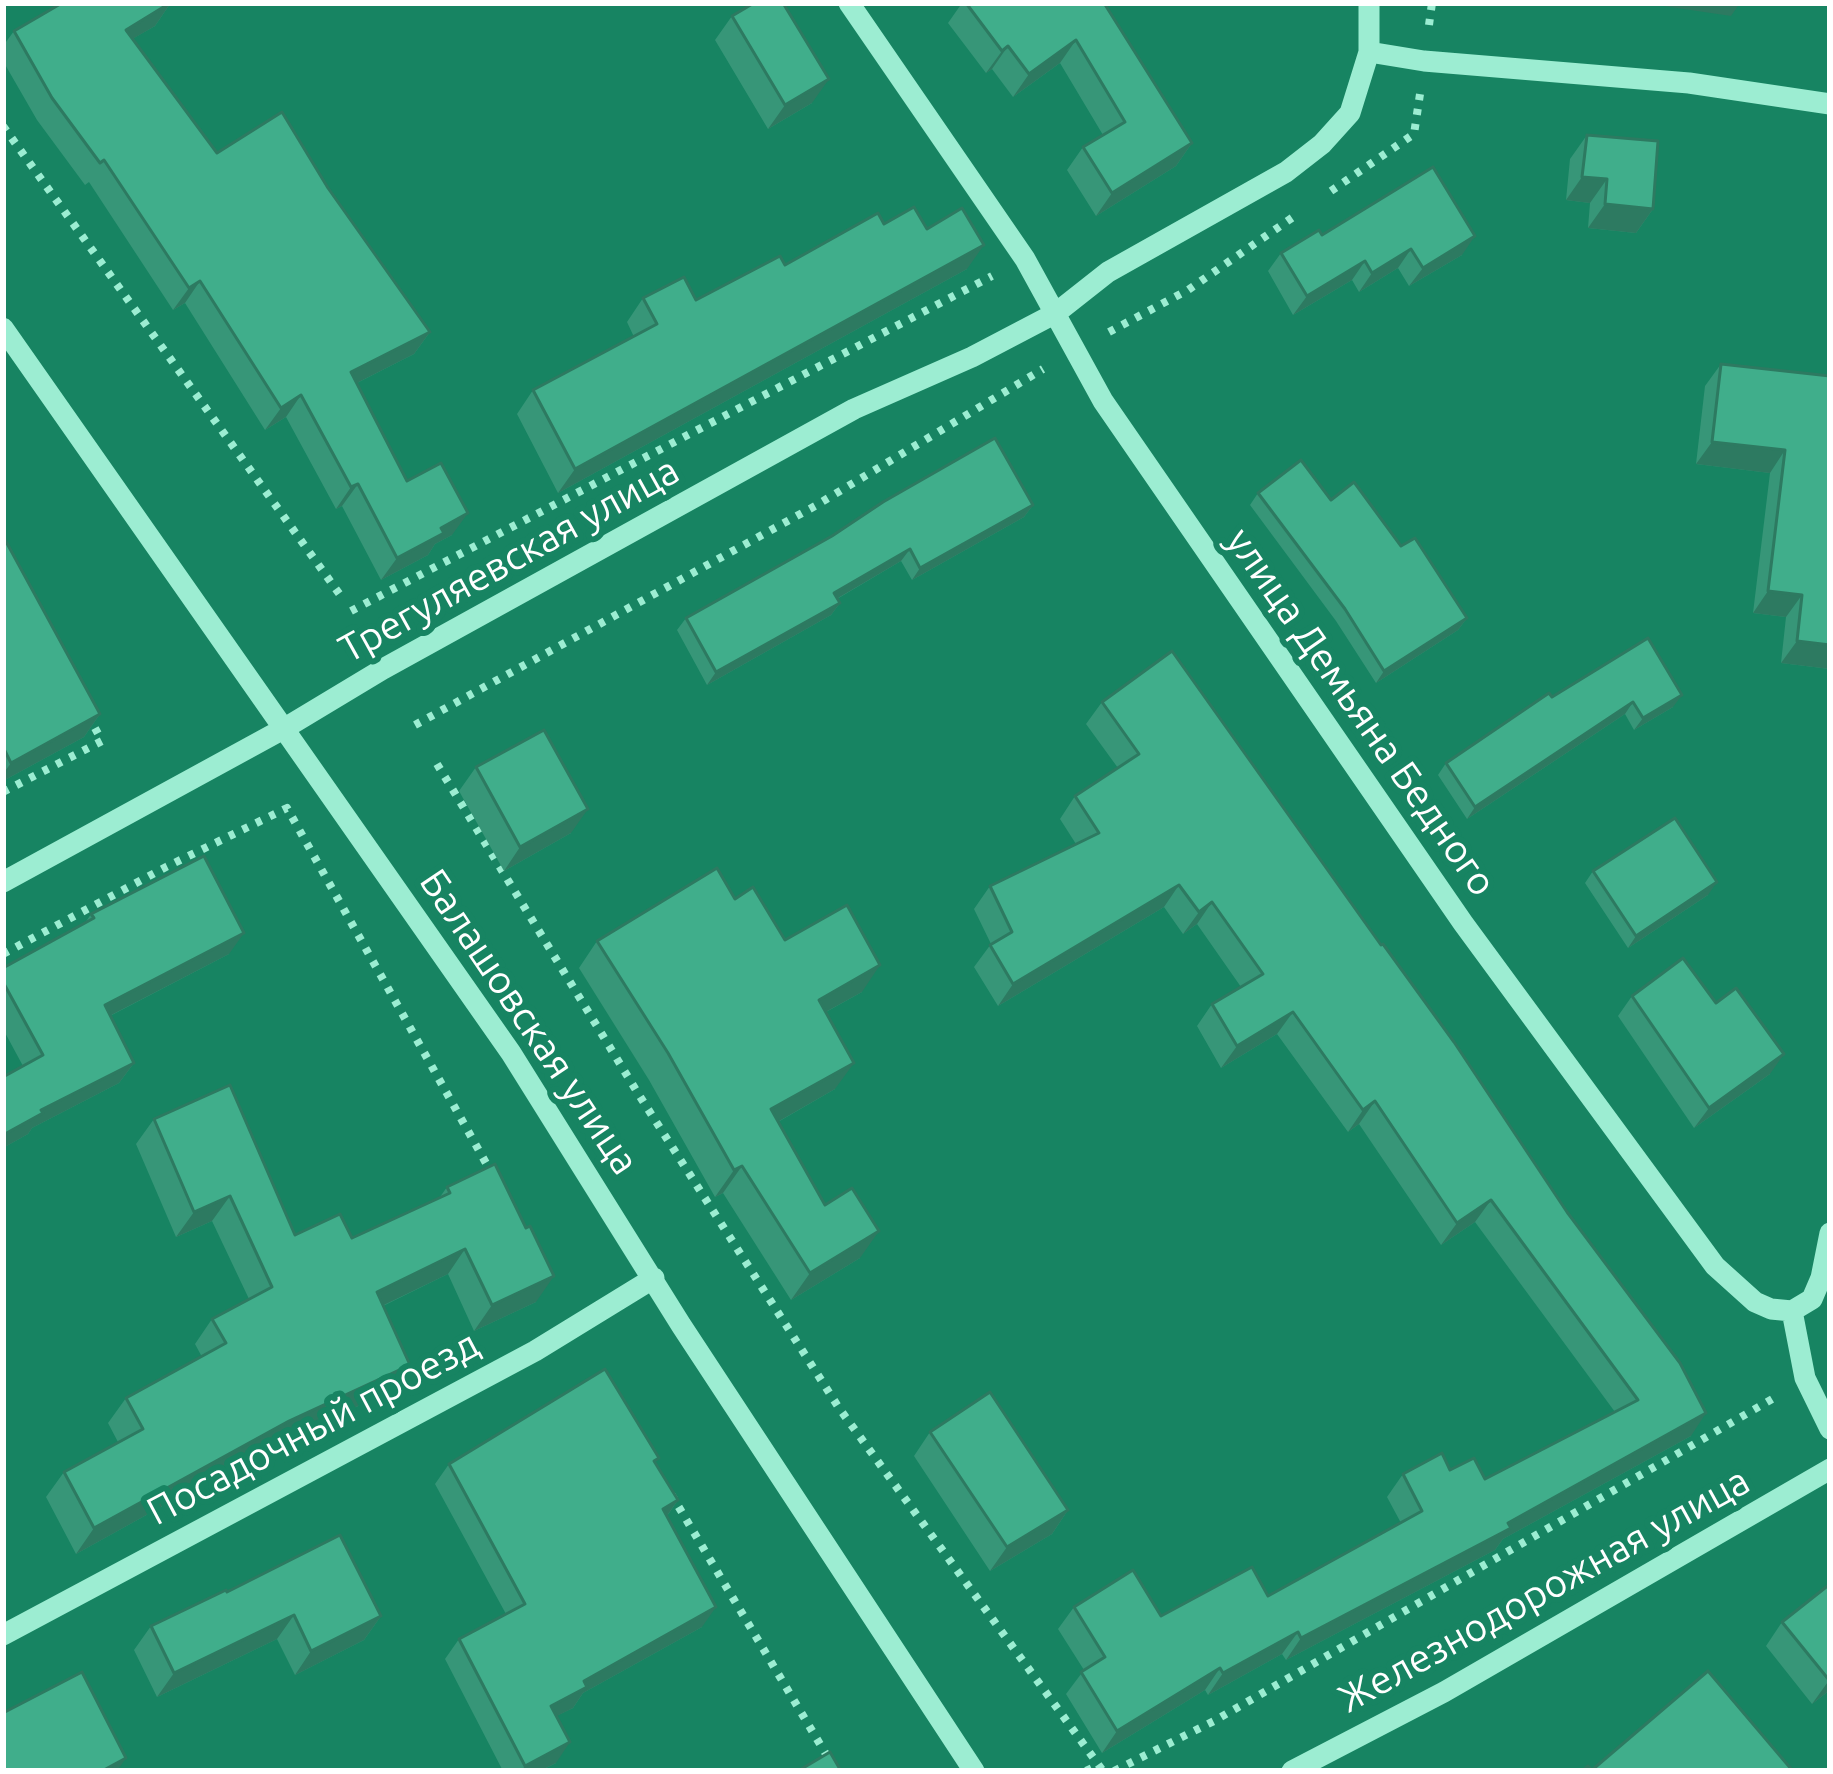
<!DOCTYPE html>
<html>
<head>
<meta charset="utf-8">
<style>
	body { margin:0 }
	#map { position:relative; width:1833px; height:1774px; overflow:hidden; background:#178462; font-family:Ubuntu,sans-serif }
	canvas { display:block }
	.frame { position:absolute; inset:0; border:6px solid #fff; pointer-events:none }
</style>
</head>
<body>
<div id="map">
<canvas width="1833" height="1774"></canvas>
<div class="frame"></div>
</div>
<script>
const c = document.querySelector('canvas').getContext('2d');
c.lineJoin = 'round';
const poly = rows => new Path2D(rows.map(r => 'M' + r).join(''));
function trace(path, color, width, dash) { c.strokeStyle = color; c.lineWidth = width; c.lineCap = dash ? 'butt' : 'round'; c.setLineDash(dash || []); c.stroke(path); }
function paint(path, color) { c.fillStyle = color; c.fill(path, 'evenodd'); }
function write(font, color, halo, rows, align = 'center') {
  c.font = font + ' Ubuntu,sans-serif'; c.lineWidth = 12; c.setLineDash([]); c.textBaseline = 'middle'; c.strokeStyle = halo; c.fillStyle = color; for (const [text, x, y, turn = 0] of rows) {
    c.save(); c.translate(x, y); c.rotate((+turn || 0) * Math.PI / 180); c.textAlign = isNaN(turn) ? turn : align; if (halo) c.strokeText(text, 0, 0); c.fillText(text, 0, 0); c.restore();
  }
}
const path = poly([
	[1429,25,1432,3],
	[3,126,343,599],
	[1331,191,1414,134,1420,94],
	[1109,332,1188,290,1299,213],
	[351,611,992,276],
	[415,725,815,506,1043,369],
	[437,764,639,1095,839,1408,1103,1771],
	[3,792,102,741,90,719],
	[3,954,166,867,287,808,491,1172],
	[671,1494,836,1771],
	[1086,1771,1099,1765],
	[1114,1771,1214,1721,1774,1398]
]);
const minor = poly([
	[849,3,1025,259,1103,401,1463,923,1715,1266,1755,1302,1771,1309,1792,1311,1805,1378,1830,1429],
	[1369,52,1424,61,1689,83,1830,104],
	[3,328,511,1053,681,1325,974,1771],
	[3,882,285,728,383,669,854,409,972,357,1056,313,1108,272,1286,172,1322,144,1350,113,1369,52,1369,3],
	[1792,1311,1812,1299,1821,1278,1830,1233],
	[3,1635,535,1351,654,1278],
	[1292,1771,1444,1692,1830,1469]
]);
const wall = poly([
	[962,3,1104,3,1192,143,1176,166,1096,216,1067,170,1083,147,1103,135,1060,63,1013,97,992,69,986,73,948,23],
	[170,4,155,26,132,39,217,153,328,188,430,332,414,354,357,383,407,481,452,535,435,544,428,555,381,580,342,506,336,509,286,417,265,430,185,303,173,310,89,182,85,185,37,120,3,61,3,46,14,31],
	[732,16,812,103,768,129,715,40],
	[1587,135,1653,209,1636,233,1588,228,1590,203,1566,200,1570,159],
	[884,224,927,229,967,269,558,493,517,414,533,390,634,337,627,322,643,298,696,300],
	[1322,235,1462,255,1409,286,1398,268,1359,292,1352,280,1293,315,1268,271,1281,253],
	[1721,364,1830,376,1830,669,1781,663,1786,617,1753,613,1770,473,1696,464,1705,386],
	[1258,493,1331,500,1401,546,1467,618,1458,630,1376,683,1336,621,1250,505],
	[1033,505,1024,517,912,580,901,561,837,599,840,603,831,615,707,685,677,630,686,618,832,536],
	[3,536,100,714,84,737,3,781],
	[1648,638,1673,707,1634,730,1625,714,1467,819,1438,775,1446,763],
	[1102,702,1691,1436,1503,1539,1495,1550,1286,1660,1282,1654,1208,1695,1205,1690,1102,1753,1066,1694,1084,1670,1058,1629,1074,1607,1161,1616,1268,1596,1401,1523,1387,1497,1403,1474,1450,1470,1485,1479,1615,1412,1475,1222,1441,1245,1359,1124,1348,1132,1277,1034,1221,1068,1197,1026,1212,1004,1241,987,1197,924,1183,934,1164,907,998,1006,974,967,991,944,974,909,990,886,1076,844,1060,819,1075,796,1118,768,1086,724],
	[476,767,571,833,504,871,459,791],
	[1593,871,1708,895,1628,948,1585,883],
	[735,899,785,940,862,992,826,1012,835,1089,778,1122,825,1205,860,1258,791,1300,723,1193,715,1197,649,1080,579,968,597,941],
	[91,914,229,954,110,1016,134,1063,119,1083,32,1128,28,1134,3,1148,3,1077,23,1066,3,1029,3,968,85,923],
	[1632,996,1770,1074,1694,1128,1618,1016],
	[154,1119,295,1235,352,1238,440,1197,447,1187,536,1302,474,1331,448,1274,383,1306,393,1390,271,1446,76,1554,46,1497,64,1472,118,1442,108,1423,126,1398,202,1357,195,1344,212,1319,249,1299,212,1221,176,1237,136,1144],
	[930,1432,1068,1510,1052,1534,990,1571,914,1456],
	[655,1463,678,1500,667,1516,702,1627,583,1693,573,1708,556,1716,556,1763,540,1771,503,1771,445,1659,459,1639,506,1614,435,1484,449,1464],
	[1830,1584,1830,1690,1812,1704,1766,1646,1782,1622],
	[227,1592,381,1616,364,1640,295,1675,277,1639,157,1697,134,1650,151,1626]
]);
const shadedWall = poly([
	[1643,3,1740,3,1731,16],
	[170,4,155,26,110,52,126,30],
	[1076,40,1060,63,1013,97,1029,74],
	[1008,46,992,69,986,73,1002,51],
	[829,79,812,103,768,129,785,105],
	[1192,143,1176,166,1096,216,1112,193],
	[1582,177,1607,179,1590,203,1566,200],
	[1605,204,1653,209,1636,233,1588,228],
	[1475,236,1462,255,1409,286,1423,268],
	[984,245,967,269,558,493,575,469],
	[1411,249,1398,268,1359,292,1372,273],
	[1365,261,1352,280,1293,315,1307,296],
	[200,281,185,303,173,310,189,288],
	[430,332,414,354,335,394,351,372],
	[301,395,286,417,265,430,281,408],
	[1712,442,1785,450,1770,473,1696,464],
	[358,484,342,506,336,509,351,487],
	[1033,505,1024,517,912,580,920,568],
	[468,513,452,535,435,544,428,555,381,580,397,558,441,528],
	[910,549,901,561,826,605,834,593],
	[1768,591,1802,595,1786,617,1753,613],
	[840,603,831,615,707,685,716,672],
	[1467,618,1458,630,1376,683,1384,671],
	[1797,641,1830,645,1830,669,1781,663],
	[1682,695,1673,707,1634,730,1643,718],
	[1633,702,1625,714,1467,819,1475,807],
	[100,714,84,737,3,781,3,774,11,763],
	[588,809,571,833,504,871,520,847],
	[1717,882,1708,895,1628,948,1636,936],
	[1179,885,1164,907,998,1006,1013,984],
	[1212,902,1197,924,1183,934,1199,912],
	[244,933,229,954,90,1026,105,1005],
	[880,965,862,992,800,1026,819,1000],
	[1293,1012,1277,1034,1221,1068,1237,1046],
	[1784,1054,1770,1074,1694,1128,1709,1108],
	[134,1063,119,1083,32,1128,28,1134,3,1148,3,1135,41,1110],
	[854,1063,835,1089,753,1136,771,1109],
	[1375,1101,1359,1124,1348,1132,1363,1110],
	[742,1166,723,1193,715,1197,734,1170],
	[230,1196,212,1221,176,1237,194,1212],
	[1491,1200,1475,1222,1441,1245,1457,1223],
	[879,1231,860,1258,791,1300,810,1273],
	[465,1249,448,1274,359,1317,377,1292],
	[554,1276,536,1302,474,1331,492,1305],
	[410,1365,393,1390,271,1446,76,1554,94,1528,289,1421],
	[1706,1413,1691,1436,1503,1539,1495,1550,1286,1660,1301,1638],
	[678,1500,664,1520,663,1509],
	[1068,1510,1052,1534,990,1571,1007,1547],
	[716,1607,702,1627,583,1693,573,1708,537,1726,551,1706,584,1681],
	[294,1615,277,1639,157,1697,174,1673],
	[381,1616,364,1640,295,1675,311,1651],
	[1298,1632,1282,1654,1208,1695,1223,1673],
	[1220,1668,1205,1690,1102,1753,1117,1731],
	[1830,1679,1830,1690,1812,1704],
	[570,1742,556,1763,540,1771,521,1771,525,1766],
	[126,1758,117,1771,102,1771]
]);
const building = poly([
	[62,3,170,3,126,30,217,153,282,112,328,188,430,332,351,372,407,481,441,463,468,513,441,528,444,533,397,558,358,484,351,487,301,395,281,408,200,281,189,288,104,160,100,163,52,98,14,31,62,3],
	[754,3,783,3,829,79,785,105,732,16,754,3],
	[966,3,1104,3,1192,143,1112,193,1083,147,1125,122,1076,40,1029,74,1008,46,1002,51,966,3],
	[1587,135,1658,141,1653,209,1605,204,1607,179,1582,177,1587,135],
	[1433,167,1475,236,1423,268,1411,249,1372,273,1365,261,1307,296,1281,253,1319,230,1322,235,1433,167],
	[914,207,927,229,962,208,984,245,575,469,533,390,657,324,643,298,684,277,696,300,780,256,785,265,878,213,884,224,914,207],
	[1721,364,1830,376,1830,645,1797,641,1802,595,1768,591,1785,450,1712,442,1721,364],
	[995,438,1033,505,920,568,910,549,834,593,840,603,716,672,686,618,832,536,883,502,995,438],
	[1301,460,1331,500,1354,482,1401,546,1415,538,1467,618,1384,671,1345,609,1258,493,1301,460],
	[3,536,100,714,11,763,3,747,3,536],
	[1648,638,1682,695,1643,718,1633,702,1475,807,1446,763,1549,693,1552,697,1648,638],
	[1172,651,1381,945,1383,944,1454,1042,1567,1212,1680,1363,1706,1413,1508,1523,1511,1528,1301,1638,1298,1632,1223,1673,1220,1668,1117,1731,1081,1672,1105,1657,1074,1607,1133,1570,1161,1616,1252,1567,1268,1596,1422,1511,1403,1474,1442,1453,1450,1470,1474,1458,1485,1479,1638,1400,1491,1200,1457,1223,1375,1101,1363,1110,1293,1012,1237,1046,1212,1004,1263,974,1212,902,1199,912,1179,885,1013,984,990,945,1012,932,990,886,1099,833,1075,796,1139,754,1102,702,1172,651],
	[544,730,588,809,520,847,476,767,544,730],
	[1675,818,1717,882,1636,936,1593,871,1675,818],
	[204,856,244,933,105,1005,134,1063,41,1110,43,1113,3,1135,3,1077,43,1055,3,982,3,968,94,918,91,914,204,856],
	[717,868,735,899,753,887,785,940,847,905,880,965,819,1000,854,1063,771,1109,825,1205,852,1188,879,1231,810,1273,742,1166,734,1170,668,1053,597,941,717,868],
	[1683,958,1716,1003,1736,988,1784,1054,1709,1108,1632,996,1683,958],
	[230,1085,295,1235,340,1214,352,1238,450,1193,447,1187,495,1164,526,1228,530,1226,554,1276,492,1305,465,1249,377,1292,410,1365,289,1421,94,1528,64,1472,143,1429,126,1398,226,1343,212,1319,272,1287,230,1196,194,1212,154,1119,230,1085],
	[605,1369,659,1458,654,1461,678,1500,663,1509,716,1607,584,1681,587,1687,551,1706,570,1742,525,1766,459,1639,525,1604,449,1464,605,1369],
	[990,1392,1068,1510,1007,1547,930,1432,990,1392],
	[340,1535,381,1616,311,1651,294,1615,174,1673,151,1626,226,1590,227,1592,340,1535],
	[1830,1584,1830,1679,1829,1680,1782,1622,1830,1584],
	[1708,1671,1792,1770,1582,1771,1588,1766,1592,1770,1708,1671],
	[82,1672,126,1758,102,1771,3,1771,3,1713,82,1672],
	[830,1752,841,1771,798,1771,830,1752]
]);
const streetNames = [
	["Трегуляевская улица",509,560,-29],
	["улица Демьяна Бедного",1361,712,55],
	["Балашовская улица",529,1022,56],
	["Посадочный проезд",313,1428,-28],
	["Железнодорожная улица",1544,1590,-29]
];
trace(path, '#9cedd2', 8, [6, 9]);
trace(minor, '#9cedd2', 21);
paint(wall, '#379678');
paint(shadedWall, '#2d7a61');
paint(building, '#40ae8b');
trace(building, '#2d7a61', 3);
write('39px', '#fff', '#178462', streetNames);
</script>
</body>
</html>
